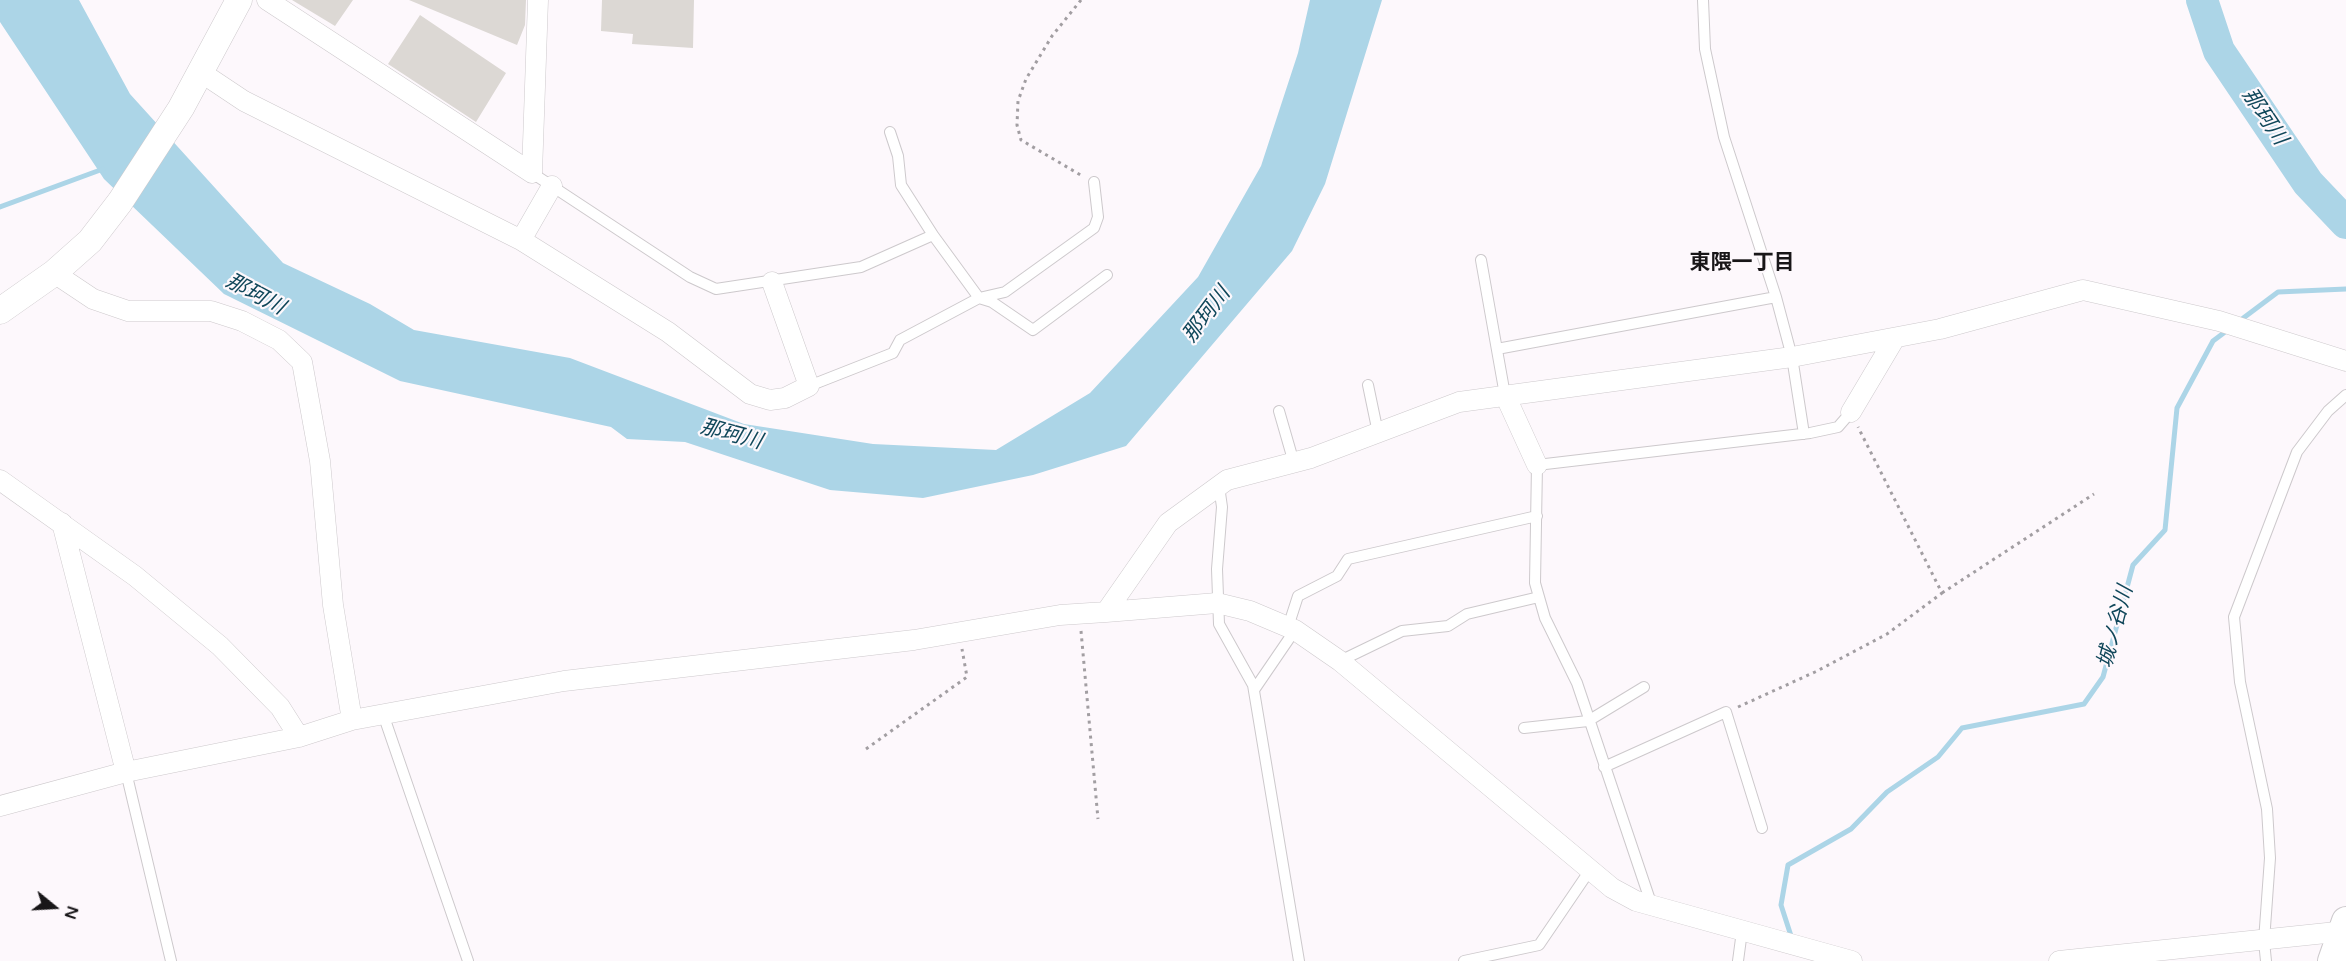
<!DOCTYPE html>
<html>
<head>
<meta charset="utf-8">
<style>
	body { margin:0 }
	#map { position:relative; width:2346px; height:961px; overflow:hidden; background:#fdf8fc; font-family:"Varela Round",sans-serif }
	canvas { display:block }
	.north { position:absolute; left:24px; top:877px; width:60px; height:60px; -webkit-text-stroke:4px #fdf8fc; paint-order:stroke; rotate:108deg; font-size:16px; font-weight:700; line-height:24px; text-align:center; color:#181618 }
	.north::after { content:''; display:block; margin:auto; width:21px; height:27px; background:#181618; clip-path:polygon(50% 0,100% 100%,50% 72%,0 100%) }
</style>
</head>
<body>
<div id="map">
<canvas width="2346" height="961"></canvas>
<div class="north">N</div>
</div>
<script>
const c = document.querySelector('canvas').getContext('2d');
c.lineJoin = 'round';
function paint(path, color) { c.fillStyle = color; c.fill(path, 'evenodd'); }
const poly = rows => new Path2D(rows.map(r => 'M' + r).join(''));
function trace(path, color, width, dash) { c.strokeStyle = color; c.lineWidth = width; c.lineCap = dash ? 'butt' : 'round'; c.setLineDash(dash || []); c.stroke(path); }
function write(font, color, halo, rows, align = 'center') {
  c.font = font + ' "Varela Round","Noto Sans JP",sans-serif'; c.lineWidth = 4.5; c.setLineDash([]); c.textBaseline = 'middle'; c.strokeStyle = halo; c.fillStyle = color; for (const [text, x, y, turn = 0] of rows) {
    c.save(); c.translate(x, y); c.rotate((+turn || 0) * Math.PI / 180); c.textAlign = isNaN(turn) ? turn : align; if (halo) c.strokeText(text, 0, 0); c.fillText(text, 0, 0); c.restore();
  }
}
const water = poly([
	[0,0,79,0,130,94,283,263,370,304,414,330,570,358,744,424,873,444,996,450,1090,393,1198,277,1261,166,1298,53,1310,0,1382,0,1325,184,1292,251,1126,446,1033,475,923,498,830,490,685,442,627,439,611,427,400,381,224,294,104,179,0,22]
]);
const stream = poly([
	[0,207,103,169],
	[2238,322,2278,292,2346,289],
	[1792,939,1781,905,1788,865,1851,829,1887,792,1938,757,1962,728,2084,704,2103,677,2133,565,2165,530,2177,408,2213,341,2229,329]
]);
const river = poly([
	[2202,0,2219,51,2308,183,2346,223]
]);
const building = poly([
	[292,0,353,0,335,26],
	[409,0,526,0,525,25,517,45],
	[602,0,694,0,693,48,632,44,633,34,601,31],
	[420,15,506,73,476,122,388,64]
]);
const path = poly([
	[1081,0,1052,36,1026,79,1018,101,1017,125,1021,140,1084,177],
	[1942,593,2094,494],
	[1081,631,1098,819],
	[1738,707,1815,672,1887,634,1942,593,1858,427],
	[866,749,967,677,962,649]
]);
const service = poly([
	[1703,0,1705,49,1724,137,1776,297,1792,357,1804,434],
	[890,132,898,156,901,185,933,235],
	[532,173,690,277,716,289,861,267,933,235,979,298,1005,292,1094,228,1098,217,1094,182],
	[1481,260,1505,395],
	[1497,349,1776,297],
	[1368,385,1378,433],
	[809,386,893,353,900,340,979,298,992,302,1033,330,1107,275],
	[1279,411,1294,463],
	[1219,486,1222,507,1217,569,1219,624,1253,685,1299,961],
	[1288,627,1298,596,1337,576,1348,559,1537,516],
	[1340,661,1402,631,1448,626,1467,614,1539,597],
	[1254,690,1295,630],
	[383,714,468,961],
	[1524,728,1588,721,1644,687],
	[1604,767,1726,712,1762,828],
	[126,772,171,961],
	[1652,906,1577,683,1545,618,1535,583,1537,465,1810,433,1838,427,1851,412],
	[1464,961,1539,945,1590,870],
	[1738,961,1742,931],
	[2266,961,2264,941,2270,858,2267,809,2240,682,2234,617,2297,452,2328,411,2346,395]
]);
const minor = poly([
	[267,0,532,173],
	[199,71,244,101,521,240,668,332,750,394,770,400,785,398,809,386,772,282],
	[532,173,538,0],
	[521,240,552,186],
	[54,273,93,299,128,311,211,311,242,321,279,340,302,362,320,461,333,605,352,720],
	[1505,395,1537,465],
	[1851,412,1895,338],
	[0,480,135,576,220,646,280,707,299,737],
	[62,523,126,772],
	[1106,612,1217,603,1250,611,1295,630,1340,661,1612,888,1636,901,1852,961],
	[0,806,126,772,299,737,352,720,564,681,914,640,1060,615,1106,612,1168,523,1227,480,1311,458,1459,402,1792,357,1940,329,2083,290,2219,321,2346,361],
	[2059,961,2346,931]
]);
const tertiary = poly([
	[0,311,54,273,90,241,120,202,181,108,239,0]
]);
const secondary = poly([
	[2332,961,2346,921]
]);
const waterNames = [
	["那珂川",2264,117,56],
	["那珂川",255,295,28],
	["那珂川",1207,315,-53],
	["那珂川",731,435,15],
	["城ノ谷川",2116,627,-75]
];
const neighbourhoodNames = [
	["東隈一丁目",1742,263]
];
paint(water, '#acd5e7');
trace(stream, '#acd5e7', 5);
trace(river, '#acd5e7', 32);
paint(building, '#dcd8d4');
trace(service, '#cdc9cc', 12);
trace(minor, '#cdc9cc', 21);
trace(tertiary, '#cdc9cc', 27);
trace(secondary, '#cdc9cc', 30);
trace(path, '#a29ea2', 3, [3, 4.5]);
trace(service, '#fff', 10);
trace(minor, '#fff', 20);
trace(tertiary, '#fff', 26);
trace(secondary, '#fff', 28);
write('italic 21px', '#10475a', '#fdf8fc', waterNames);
write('bold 21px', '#181618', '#fdf8fc', neighbourhoodNames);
</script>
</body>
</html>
